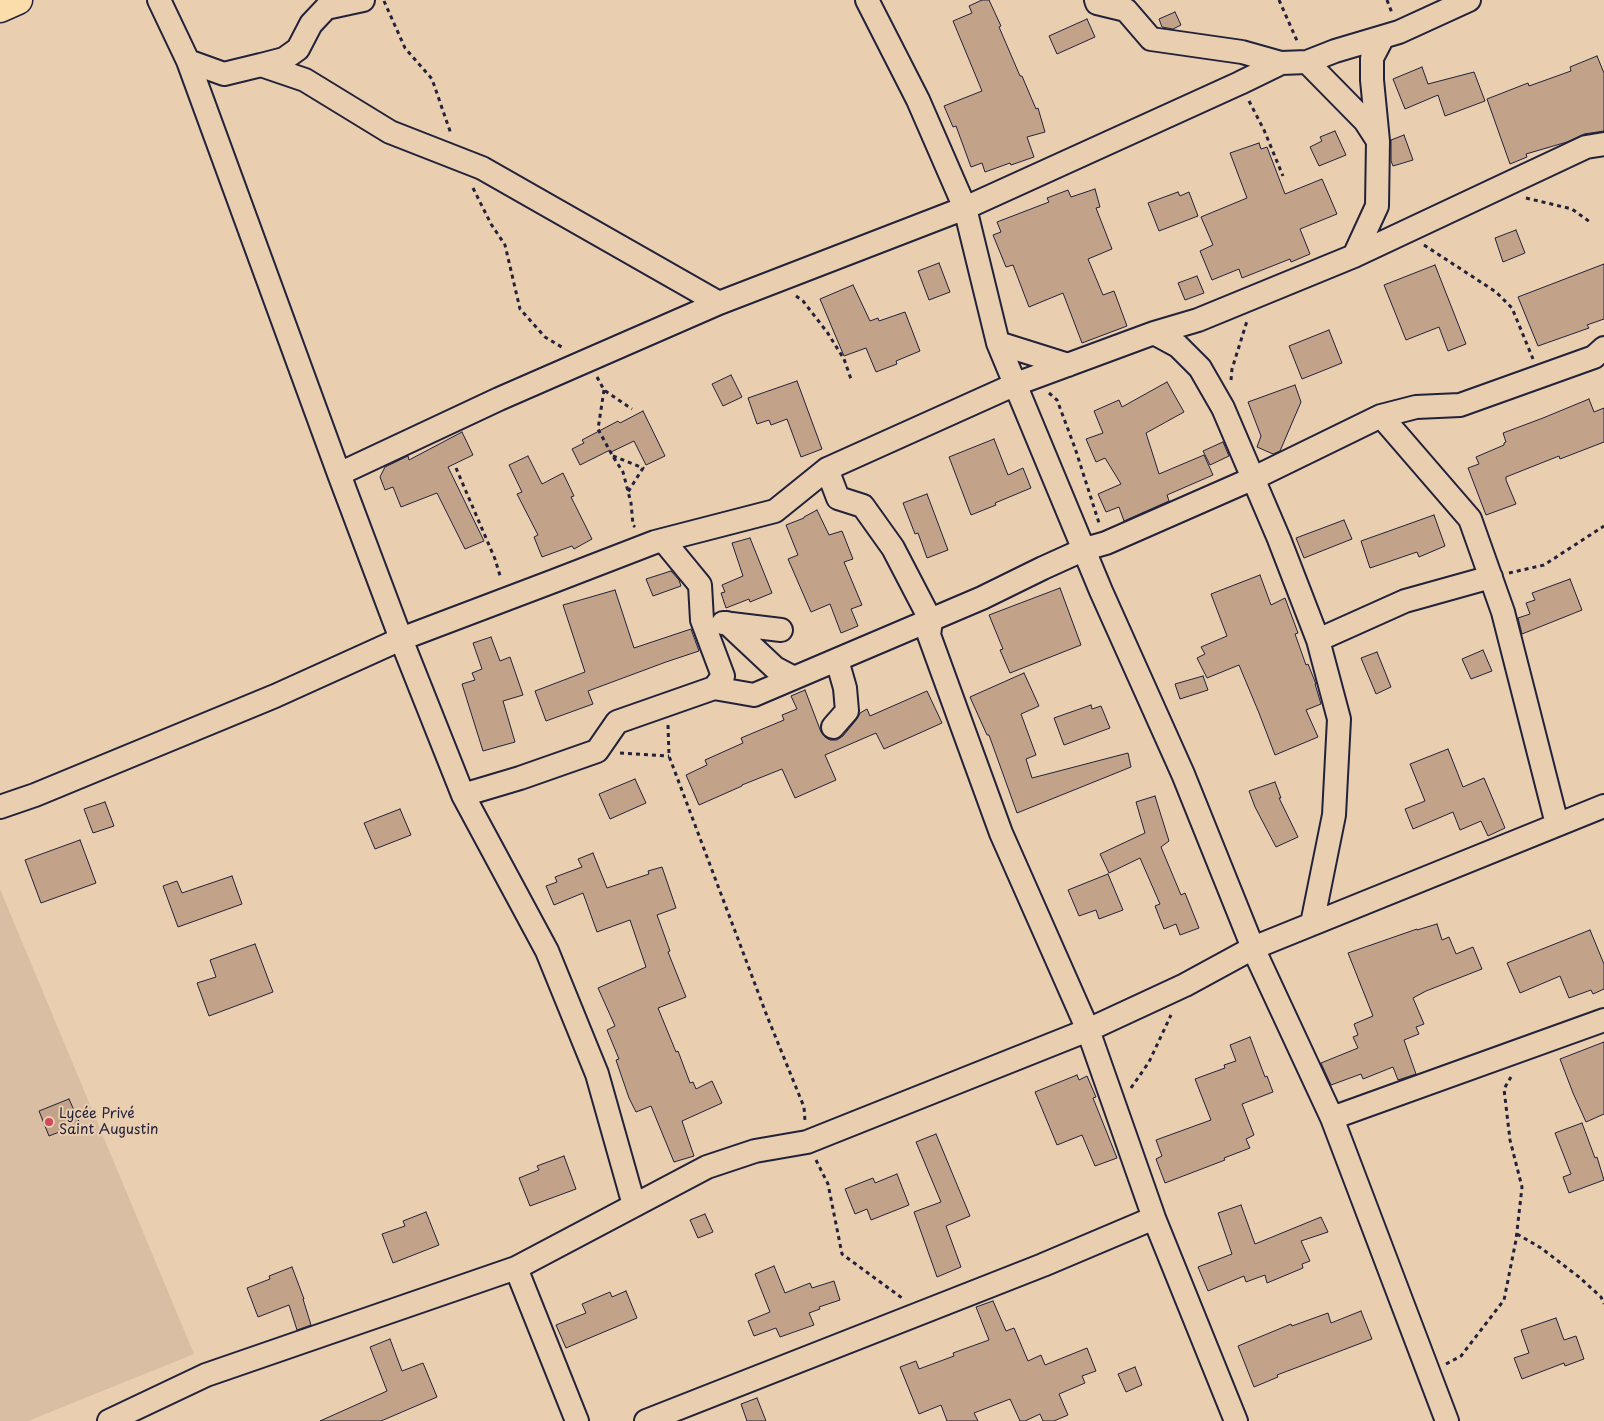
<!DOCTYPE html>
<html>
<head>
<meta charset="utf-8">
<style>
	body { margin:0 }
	canvas { display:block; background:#e9ceb0 }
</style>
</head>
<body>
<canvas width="1604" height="1421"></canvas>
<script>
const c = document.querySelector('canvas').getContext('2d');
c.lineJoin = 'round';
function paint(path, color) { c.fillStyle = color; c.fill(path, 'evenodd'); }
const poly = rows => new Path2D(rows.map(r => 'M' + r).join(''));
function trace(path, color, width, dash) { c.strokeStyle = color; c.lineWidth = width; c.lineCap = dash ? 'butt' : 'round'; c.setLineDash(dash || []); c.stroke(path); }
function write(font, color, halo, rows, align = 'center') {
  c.font = font + ' "Playpen Sans",sans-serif'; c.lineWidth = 4; c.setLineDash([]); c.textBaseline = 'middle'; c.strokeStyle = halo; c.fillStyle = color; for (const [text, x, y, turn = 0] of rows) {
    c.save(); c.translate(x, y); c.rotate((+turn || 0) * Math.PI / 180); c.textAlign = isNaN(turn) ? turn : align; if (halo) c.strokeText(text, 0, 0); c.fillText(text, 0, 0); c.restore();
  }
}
const built = poly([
	[0,889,194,1354,28,1421,0,1421]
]);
const building = poly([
	[982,0,989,0,1001,26,999,27,1020,76,1022,76,1036,109,1038,108,1045,132,1027,137,1034,157,1011,165,1010,163,985,172,982,163,971,167,956,126,953,127,944,106,982,91,953,21,972,13,969,6,982,0],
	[1175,12,1181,25,1173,29,1162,27,1159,19,1175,12],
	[1087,19,1095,37,1057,54,1049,36,1087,19],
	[1597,56,1604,73,1604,131,1584,134,1567,142,1526,154,1527,157,1510,164,1487,99,1528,83,1529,86,1571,71,1570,67,1597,56],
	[1422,67,1428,84,1474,72,1485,101,1445,116,1438,95,1405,109,1393,79,1422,67],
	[1335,131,1346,155,1319,166,1310,147,1322,141,1320,137,1335,131],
	[1404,135,1413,160,1393,166,1391,161,1391,140,1404,135],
	[1259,143,1261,149,1267,147,1285,194,1322,179,1337,214,1300,229,1310,254,1291,262,1290,259,1242,278,1239,269,1212,280,1200,251,1213,245,1201,217,1247,198,1230,153,1259,143],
	[1095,189,1100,207,1096,208,1112,249,1088,259,1103,295,1114,291,1127,326,1082,343,1063,293,1029,307,1013,265,1006,267,993,235,1001,232,997,222,1049,202,1047,198,1068,190,1071,197,1095,189],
	[1178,192,1180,196,1189,192,1198,216,1159,231,1148,203,1178,192],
	[1516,230,1525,253,1503,262,1495,238,1516,230],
	[939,263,950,292,929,300,918,271,939,263],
	[1604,264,1604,319,1587,325,1589,328,1538,346,1518,297,1604,264],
	[1435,265,1466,344,1448,351,1439,327,1406,340,1384,285,1435,265],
	[1197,276,1204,293,1185,300,1178,283,1197,276],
	[853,285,870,321,878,318,879,321,905,312,920,351,896,361,897,364,876,372,866,348,844,356,820,299,853,285],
	[1329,330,1342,363,1302,379,1289,346,1329,330],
	[731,375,742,397,723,406,712,384,731,375],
	[797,381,822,449,801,457,787,419,771,425,769,420,757,424,748,398,797,381],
	[1167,382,1184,412,1146,433,1159,474,1204,455,1213,475,1167,495,1169,501,1124,521,1119,507,1106,512,1098,494,1121,484,1105,458,1096,462,1086,439,1103,433,1094,411,1119,400,1122,407,1167,382],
	[1295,385,1301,402,1280,451,1273,454,1257,447,1261,436,1248,402,1295,385],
	[1589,399,1594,412,1604,408,1604,442,1560,459,1559,456,1506,477,1506,480,1516,504,1486,515,1468,468,1479,464,1476,457,1504,445,1504,443,1506,442,1503,433,1543,418,1589,399],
	[643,411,665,456,646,465,634,441,611,452,610,450,580,465,572,449,584,443,582,440,618,421,620,423,643,411],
	[462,432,473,455,448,467,484,541,465,549,437,493,401,507,393,487,385,490,380,477,385,467,408,456,409,460,462,432],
	[994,439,1008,475,1023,468,1031,488,995,503,996,505,971,515,949,457,994,439],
	[1223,442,1229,456,1210,465,1203,451,1223,442],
	[528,456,542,484,563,473,574,496,571,497,592,539,574,549,572,546,542,557,534,537,538,535,517,494,522,492,509,465,528,456],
	[927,494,948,550,927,558,918,533,915,534,903,503,927,494],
	[817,510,829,535,842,531,853,559,844,562,862,605,851,609,858,626,841,633,830,604,811,612,788,559,798,555,786,525,804,518,804,517,817,510],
	[1434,515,1445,546,1419,557,1417,552,1370,568,1361,541,1434,515],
	[1344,520,1352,539,1304,558,1296,538,1344,520],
	[750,538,772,593,750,602,749,599,726,608,721,593,725,592,722,585,743,576,732,543,750,538],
	[671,571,679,580,681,586,653,596,646,579,671,571],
	[1260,575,1271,605,1285,598,1298,633,1295,634,1306,665,1308,664,1316,684,1315,684,1321,704,1306,710,1318,737,1275,755,1259,713,1239,665,1207,678,1197,658,1205,654,1201,647,1227,636,1211,594,1260,575],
	[1570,579,1582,610,1522,634,1518,618,1530,614,1526,603,1535,600,1532,593,1570,579],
	[1060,588,1081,645,1010,673,1000,650,1003,649,989,615,1060,588],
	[615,590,634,648,691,629,699,651,666,662,588,691,593,704,546,721,535,691,585,672,563,605,615,590],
	[491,637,500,661,510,657,523,695,503,701,515,742,483,751,462,684,475,680,472,673,482,669,473,643,491,637],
	[1483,650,1492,671,1471,679,1462,659,1483,650],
	[1377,652,1391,687,1376,694,1361,658,1377,652],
	[1024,673,1039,706,1021,714,1036,755,1026,759,1032,778,1128,753,1131,767,1017,813,989,735,987,735,970,697,1024,673],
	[1203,676,1208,690,1180,699,1175,684,1203,676],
	[805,690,821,732,825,737,830,740,837,740,843,736,857,719,860,713,867,709,870,716,927,691,942,723,884,749,876,733,825,755,836,780,795,798,782,769,742,785,742,786,699,805,686,775,707,765,705,760,743,743,741,738,784,720,782,715,797,709,791,696,805,690],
	[1091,705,1092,709,1101,706,1110,728,1064,745,1054,718,1091,705],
	[1448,749,1463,787,1484,778,1505,828,1488,836,1481,821,1460,830,1453,812,1413,829,1405,809,1425,801,1410,764,1448,749],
	[635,779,646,803,610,819,599,794,635,779],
	[1275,782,1281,798,1279,798,1298,837,1276,847,1255,807,1249,791,1275,782],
	[1155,796,1169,841,1161,847,1181,895,1185,893,1199,928,1180,935,1176,924,1164,929,1155,906,1160,904,1140,858,1109,873,1100,854,1145,833,1136,802,1155,796],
	[105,802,114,826,93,833,84,809,105,802],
	[400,809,411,835,375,849,364,823,400,809],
	[80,840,96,883,41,903,25,860,80,840],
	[593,853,607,888,649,874,648,871,662,867,676,908,657,915,670,951,668,952,686,997,658,1008,676,1052,678,1051,690,1083,693,1082,696,1089,712,1081,722,1103,682,1121,694,1156,674,1162,651,1106,636,1112,629,1098,616,1060,619,1059,607,1030,615,1026,598,988,646,967,630,920,597,932,583,893,554,905,546,886,557,882,555,877,582,867,578,859,593,853],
	[1108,874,1123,910,1099,919,1096,910,1079,916,1068,890,1108,874],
	[232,876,242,904,178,927,163,886,177,881,182,893,232,876],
	[1437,924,1442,940,1449,937,1456,954,1473,947,1482,969,1426,991,1413,998,1424,1024,1416,1027,1419,1034,1404,1040,1416,1074,1398,1080,1393,1067,1363,1079,1361,1074,1331,1085,1321,1063,1358,1048,1353,1037,1358,1035,1354,1024,1373,1016,1348,953,1417,929,1417,930,1437,924],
	[1590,930,1604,964,1604,989,1593,994,1591,990,1569,998,1560,976,1520,993,1507,963,1590,930],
	[255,944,273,992,209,1016,197,983,216,977,210,960,255,944],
	[1250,1037,1265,1077,1267,1076,1273,1092,1242,1104,1254,1135,1246,1139,1250,1148,1224,1158,1225,1160,1165,1183,1156,1159,1162,1156,1156,1140,1211,1120,1195,1079,1225,1068,1224,1065,1236,1061,1230,1045,1250,1037],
	[1604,1042,1604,1114,1586,1122,1573,1093,1560,1059,1604,1042],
	[1077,1075,1079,1080,1087,1076,1096,1097,1093,1098,1117,1158,1095,1166,1082,1135,1057,1145,1035,1092,1077,1075],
	[69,1099,80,1124,49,1136,39,1111,69,1099],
	[1582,1123,1595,1158,1597,1157,1604,1180,1569,1193,1563,1177,1571,1174,1555,1133,1582,1123],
	[936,1134,970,1216,946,1226,961,1267,937,1277,914,1212,941,1202,916,1142,936,1134],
	[564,1156,576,1189,530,1206,519,1178,539,1170,537,1166,564,1156],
	[897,1174,909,1205,871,1220,867,1209,855,1214,845,1189,873,1178,875,1183,897,1174],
	[1241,1205,1255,1244,1321,1217,1328,1232,1301,1241,1310,1261,1302,1264,1303,1268,1267,1283,1265,1275,1246,1282,1244,1276,1208,1291,1198,1267,1232,1254,1218,1213,1241,1205],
	[426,1212,439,1245,393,1263,382,1234,405,1226,403,1221,426,1212],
	[705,1214,713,1232,698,1238,690,1220,705,1214],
	[774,1266,785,1293,810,1283,812,1288,834,1281,840,1300,819,1307,820,1309,809,1313,814,1325,780,1337,776,1328,754,1336,748,1321,770,1312,755,1274,774,1266],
	[292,1267,304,1299,303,1299,311,1325,297,1330,289,1305,258,1317,247,1288,270,1279,269,1276,292,1267],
	[626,1291,637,1318,566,1348,556,1325,586,1313,582,1304,610,1292,612,1297,626,1291],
	[993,1301,1006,1331,1014,1328,1028,1361,1041,1355,1045,1365,1087,1348,1096,1371,1082,1376,1085,1383,1059,1394,1068,1415,1054,1421,1043,1421,1040,1414,1025,1421,1020,1421,1010,1399,974,1413,978,1421,947,1421,941,1405,919,1414,900,1367,916,1361,919,1369,954,1356,953,1353,989,1340,976,1307,993,1301],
	[1361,1311,1372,1339,1277,1375,1278,1377,1254,1387,1238,1346,1291,1324,1292,1326,1328,1313,1331,1323,1361,1311],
	[1556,1318,1564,1340,1576,1336,1584,1359,1565,1366,1564,1363,1522,1379,1514,1358,1529,1353,1521,1330,1556,1318],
	[390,1339,402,1371,423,1363,437,1397,381,1421,320,1421,387,1391,370,1347,390,1339],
	[1135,1367,1142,1385,1126,1392,1118,1374,1135,1367],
	[757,1398,766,1421,747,1421,741,1404,757,1398]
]);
const path = poly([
	[1279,0,1298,43],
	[1387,0,1392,13],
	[384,1,405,48,432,79,451,134],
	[1249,101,1264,130,1283,176],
	[473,188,491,224,505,245,520,309,545,337,565,349],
	[1526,198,1572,209,1590,222],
	[1424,245,1496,292,1512,308,1533,359],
	[796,296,803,301,827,332,844,359,852,382],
	[597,377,604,390,632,409],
	[1231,380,1232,369,1247,321],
	[604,390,598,429,612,455,623,472,631,503,633,525,635,527],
	[1049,393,1057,400,1075,448,1099,523],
	[613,456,643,468,628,492],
	[456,468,495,559,501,579],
	[1509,573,1544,565,1604,526],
	[668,725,669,756,767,1016,804,1107,805,1121],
	[620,753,669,756],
	[1131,1088,1149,1062,1171,1015],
	[816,1160,828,1184,842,1254,902,1298],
	[1517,1234,1541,1248,1579,1277,1601,1297,1604,1304],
	[1446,1364,1461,1356,1504,1300,1516,1240,1522,1187,1510,1140,1504,1089,1511,1077]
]);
const minor = poly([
	[159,0,188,61,339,474,401,639,463,795,547,951,597,1074,634,1205],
	[867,0,918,100,965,208,998,343,1101,591,1183,774,1253,948,1332,1118,1447,1421],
	[1096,0,1097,3,1126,10,1151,39,1242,52,1281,63],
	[188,61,224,74,261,65,305,80,390,132,482,168,719,303],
	[1307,62,1365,121,1378,141,1372,80,1372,58,1383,37],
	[261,65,284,59,298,49,311,24,326,8,363,0],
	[1354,256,1377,206,1378,141],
	[1154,333,1178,346,1200,368,1223,408,1279,539,1318,640,1339,719,1334,815,1312,924],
	[998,343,1068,365],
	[1381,416,1470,519,1503,612,1557,824],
	[827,469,838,498,863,506,893,548,931,621,929,635,1001,833,1088,1030,1154,1218,1236,1421],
	[339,474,499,399,719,303,965,208,1240,83,1281,63,1307,62,1335,51,1399,32,1469,0],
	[663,540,700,585,702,620,723,676,714,688],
	[723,623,781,630],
	[727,623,775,668,794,678],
	[1318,640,1405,601,1491,577],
	[833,727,847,711,845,688,837,660],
	[463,795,520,778,597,751,617,722,714,688,754,695,982,598,1043,568,1085,549,1106,543,1254,478,1381,416,1416,407,1460,405,1594,357,1604,348],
	[0,807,35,795,275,696,401,639,554,581,655,542,775,511,827,469,1016,384,1154,333,1198,320,1354,256,1586,147,1604,144],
	[1332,1118,1604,1020],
	[516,1268,577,1421],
	[109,1421,206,1375,516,1268,707,1167,755,1151,807,1142,1088,1030,1185,985,1253,948,1604,806],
	[646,1421,1043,1265,1154,1218]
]);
const trunk = poly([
	[0,8,18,0]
]);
const markers = [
	[49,1122,5,"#d1495b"]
];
const poiNames = [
	["Lycée Privé",59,1114],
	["Saint Augustin",59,1130]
];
paint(built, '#d9bea3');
paint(building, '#c2a38a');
trace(building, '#22223b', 1);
trace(minor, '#22223b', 26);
trace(trunk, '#22223b', 31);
trace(path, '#22223b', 3, [4, 4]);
trace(minor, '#e9ceb0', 22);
trace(trunk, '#faddab', 28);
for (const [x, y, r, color] of markers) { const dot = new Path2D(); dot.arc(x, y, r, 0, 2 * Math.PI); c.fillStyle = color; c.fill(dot); trace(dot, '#e9ceb0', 2); }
write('14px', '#22223b', '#e9ceb0', poiNames, 'left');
</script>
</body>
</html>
